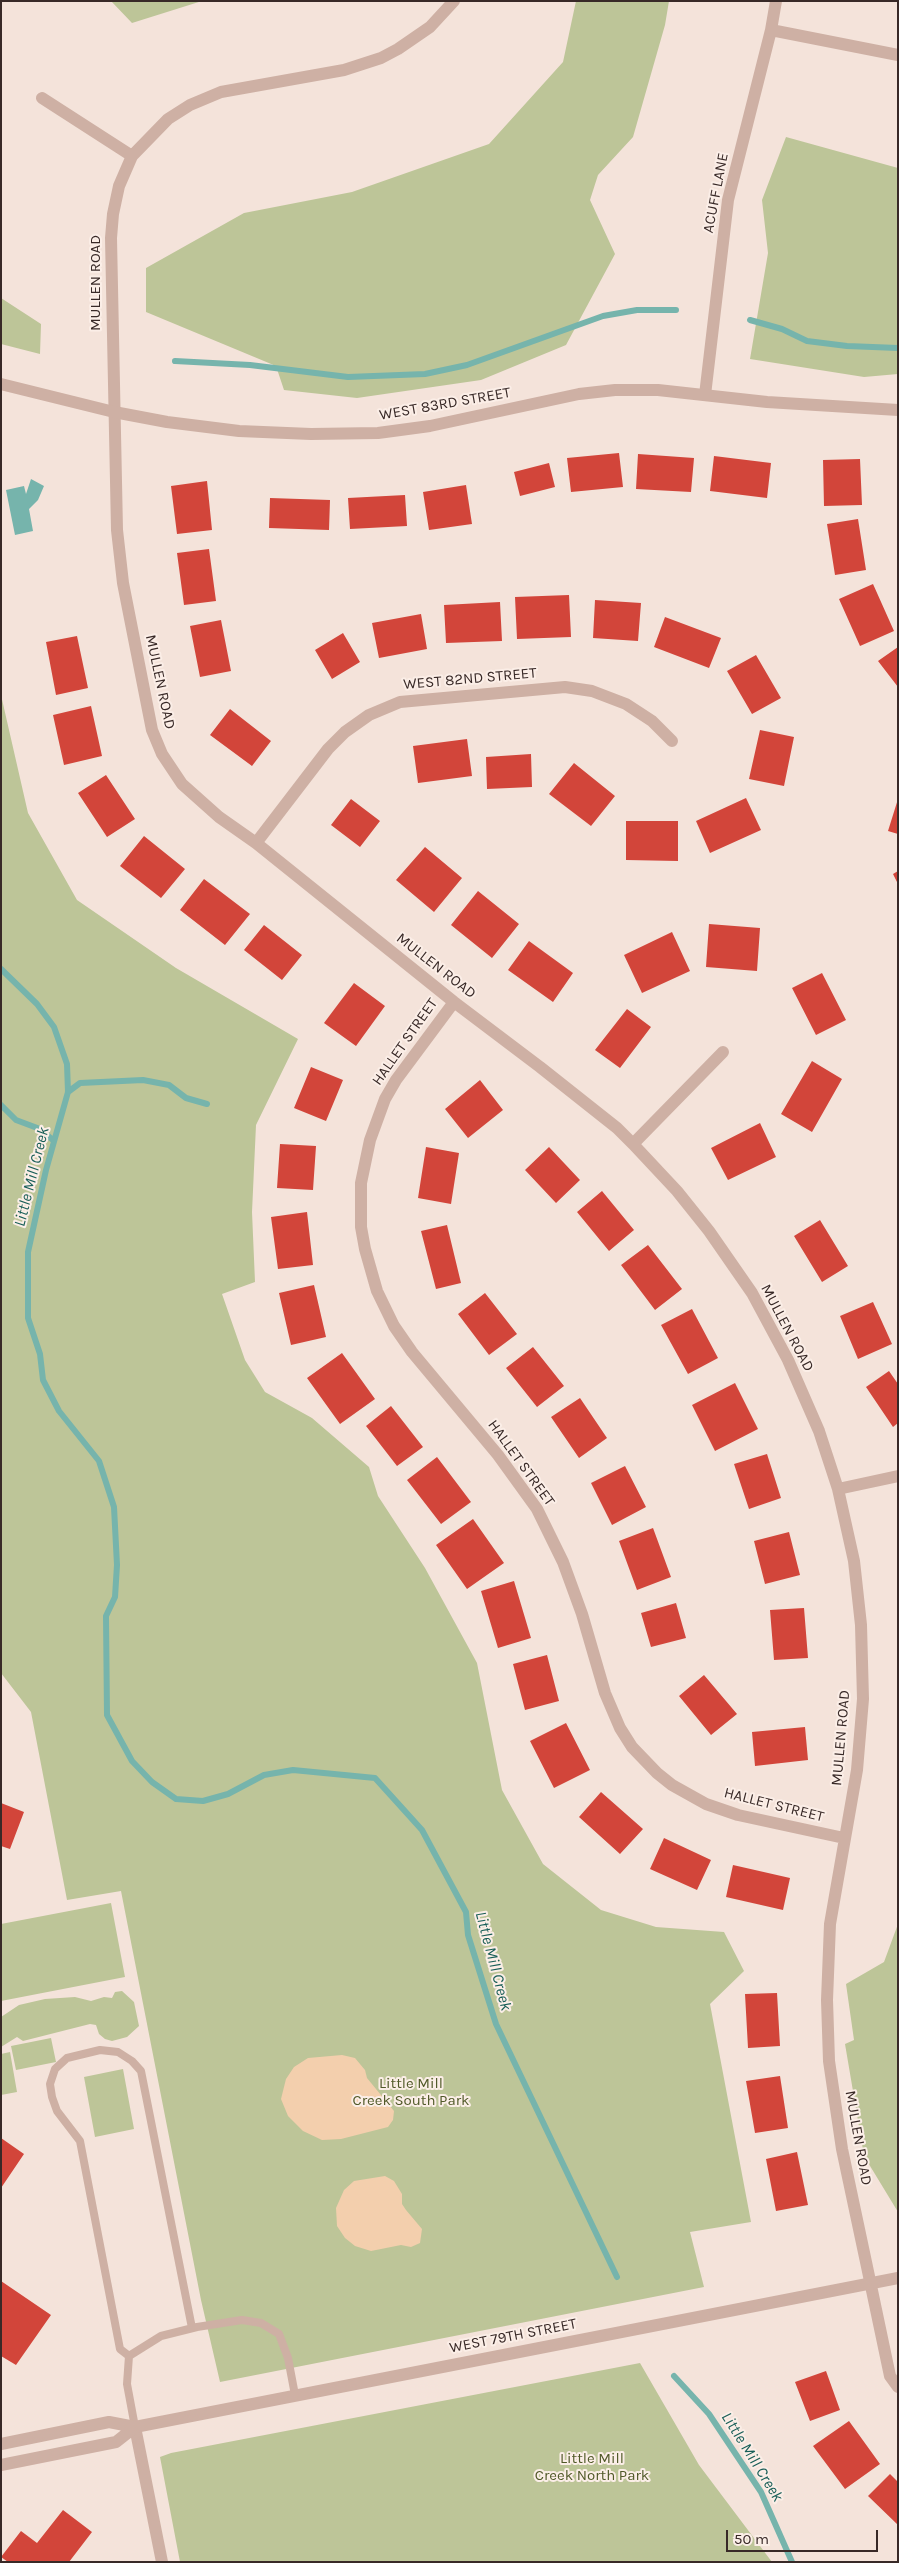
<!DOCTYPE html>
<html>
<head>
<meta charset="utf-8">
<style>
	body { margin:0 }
	#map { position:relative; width:899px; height:2563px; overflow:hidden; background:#f4e3da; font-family:Karla,sans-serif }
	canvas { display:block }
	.frame { position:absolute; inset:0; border:2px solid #382927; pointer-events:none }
	.scale { position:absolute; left:726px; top:2530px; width:152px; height:22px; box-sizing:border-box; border:2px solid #382927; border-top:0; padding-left:6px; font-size:15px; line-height:18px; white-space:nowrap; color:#382927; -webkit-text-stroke:4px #fbeee7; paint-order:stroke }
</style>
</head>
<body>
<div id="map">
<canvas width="899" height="2563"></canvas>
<div class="frame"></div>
<div class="scale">50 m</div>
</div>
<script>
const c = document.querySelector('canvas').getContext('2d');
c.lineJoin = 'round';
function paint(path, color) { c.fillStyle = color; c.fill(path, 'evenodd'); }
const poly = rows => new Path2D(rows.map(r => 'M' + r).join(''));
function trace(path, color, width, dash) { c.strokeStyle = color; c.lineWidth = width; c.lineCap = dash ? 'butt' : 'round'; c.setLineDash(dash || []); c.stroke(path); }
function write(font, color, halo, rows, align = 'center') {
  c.font = font + ' Karla,sans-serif'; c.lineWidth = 4; c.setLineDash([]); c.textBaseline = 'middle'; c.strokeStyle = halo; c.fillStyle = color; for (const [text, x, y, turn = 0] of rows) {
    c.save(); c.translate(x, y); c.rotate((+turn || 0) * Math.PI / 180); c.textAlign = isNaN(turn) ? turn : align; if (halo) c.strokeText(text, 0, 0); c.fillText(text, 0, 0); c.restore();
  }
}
const green = poly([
	[111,1,202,1,132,23],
	[576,1,669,1,665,25,633,137,598,175,590,200,615,254,566,345,481,380,357,398,284,390,276,366,146,312,146,268,244,213,352,192,489,144,563,62],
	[786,137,898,168,898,374,864,377,750,359,768,253,762,200],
	[1,298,41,324,40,354,1,344],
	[1,695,28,813,77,900,176,968,298,1039,256,1125,252,1212,255,1282,222,1294,245,1360,265,1392,312,1418,369,1467,378,1496,425,1568,477,1663,502,1790,543,1864,601,1910,656,1927,724,1932,744,1971,710,2004,751,2222,690,2232,704,2287,220,2382,201,2300,121,1891,67,1900,31,1712,1,1673],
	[111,1903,125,1977,1,2001,1,1924],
	[898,1924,898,2212,864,2156,845,2044,854,2040,846,1984,884,1962],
	[122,1991,134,2002,139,2026,127,2037,112,2041,105,2039,99,2034,96,2025,90,2024,23,2041,17,2037,1,2047,1,2017,19,2005,45,1999,75,1997,91,2001,104,1997,112,1998,115,1992],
	[51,2038,56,2062,16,2070,11,2046],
	[10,2052,17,2092,1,2095,1,2054],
	[123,2069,134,2129,95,2137,84,2077],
	[640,2363,699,2465,772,2562,180,2562,160,2457,171,2453]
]);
const sand = poly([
	[342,2055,355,2058,365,2070,367,2078,394,2111,393,2120,388,2127,341,2139,322,2140,303,2131,288,2116,281,2099,286,2079,294,2067,308,2058],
	[385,2176,394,2181,402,2194,402,2204,406,2210,422,2229,420,2243,411,2247,401,2245,371,2251,355,2246,345,2238,337,2226,336,2208,344,2190,354,2181]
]);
const water = poly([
	[31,479,44,486,38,500,29,509,33,531,15,535,6,490,24,486,26,494]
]);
const stream = poly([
	[750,320,782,329,807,341,847,346,898,348],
	[175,361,250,365,348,377,425,374,467,365,603,316,637,310,676,310],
	[1,969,37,1004,54,1027,67,1064,68,1092,46,1170,28,1252,28,1318,40,1354,43,1380,59,1411,99,1461,114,1507,117,1565,115,1597,106,1616,107,1715,132,1761,152,1782,176,1799,203,1801,228,1794,264,1775,293,1770,375,1778,394,1799,422,1830,466,1912,468,1935,496,2024,617,2277],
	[68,1092,80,1083,143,1080,169,1085,186,1098,207,1104],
	[1,1105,16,1120,40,1129,54,1141],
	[674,2376,709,2414,761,2492,792,2562]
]);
const building = poly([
	[619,453,623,487,571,492,567,458],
	[638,454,694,458,691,492,636,489],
	[714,456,771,463,767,498,710,491],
	[860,459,862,505,824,506,823,460],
	[549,463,555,487,520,496,514,472],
	[207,481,212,530,177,534,171,486],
	[466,485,472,524,429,530,423,492],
	[405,495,407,526,350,529,348,498],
	[270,498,330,500,329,530,269,528],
	[858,519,866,570,835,575,827,524],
	[209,549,216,601,184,605,177,553],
	[873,584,894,631,860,646,839,599],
	[569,595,571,637,517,639,515,597],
	[595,600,641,603,638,641,593,638],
	[500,602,502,641,446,643,444,605],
	[421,614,427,649,379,658,372,623],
	[665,617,721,638,709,668,654,647],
	[221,620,231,671,200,677,190,626],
	[343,633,360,662,332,679,315,650],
	[77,636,88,688,56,695,46,642],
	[898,647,898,687,878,661],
	[756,655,781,698,752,714,727,671],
	[91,706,102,756,64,765,53,715],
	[230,709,271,741,252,766,210,735],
	[760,730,794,737,784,786,749,779],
	[467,739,472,776,418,783,413,746],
	[531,754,532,787,487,789,486,757],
	[574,763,615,796,591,826,549,794],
	[106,775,135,819,107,837,78,793],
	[746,798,761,830,710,853,696,821],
	[351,799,380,821,360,847,331,825],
	[898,799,898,834,888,831],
	[626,821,678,821,678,861,626,860],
	[144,836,185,869,161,898,120,866],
	[425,847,462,878,434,912,396,880],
	[898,871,898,884,893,874],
	[204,879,250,914,225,945,180,910],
	[478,891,519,924,492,958,451,925],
	[709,924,760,928,757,971,706,967],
	[264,925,302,955,282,980,244,950],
	[672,932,690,971,642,993,624,955],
	[529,941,573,973,553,1002,508,970],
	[822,973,846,1020,816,1035,792,988],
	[354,983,385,1006,356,1046,324,1023],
	[627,1009,651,1027,620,1068,595,1050],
	[812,1061,842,1079,812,1132,781,1114],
	[311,1067,343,1080,326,1121,294,1108],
	[480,1080,503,1110,468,1138,445,1109],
	[760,1123,776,1157,728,1180,711,1148],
	[280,1144,316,1146,313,1190,277,1188],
	[426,1147,459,1153,451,1204,418,1198],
	[549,1147,580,1180,556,1203,525,1170],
	[602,1191,634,1230,609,1251,577,1212],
	[307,1212,313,1265,278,1269,271,1217],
	[820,1220,848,1266,822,1282,794,1236],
	[447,1225,461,1283,436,1289,421,1231],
	[648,1245,682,1289,655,1310,621,1265],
	[314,1285,326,1337,291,1345,279,1293],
	[485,1293,517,1334,489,1355,458,1314],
	[873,1302,892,1344,858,1359,840,1316],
	[692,1309,718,1358,688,1374,661,1325],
	[533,1347,564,1386,537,1407,506,1368],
	[342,1353,375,1399,340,1424,307,1378],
	[889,1371,898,1384,898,1423,893,1427,866,1387],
	[735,1383,758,1429,715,1451,692,1405],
	[580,1398,607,1438,579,1458,551,1417],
	[391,1406,423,1447,397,1466,366,1426],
	[767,1454,781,1498,749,1509,734,1464],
	[437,1457,471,1502,441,1524,407,1480],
	[625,1466,646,1507,612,1525,591,1483],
	[473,1519,504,1563,467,1589,436,1545],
	[653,1528,671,1577,637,1590,619,1541],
	[789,1532,800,1575,765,1584,754,1541],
	[514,1581,531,1638,498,1648,481,1591],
	[676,1603,686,1638,651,1647,641,1613],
	[804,1608,808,1658,774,1660,770,1610],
	[547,1655,559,1701,525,1710,513,1664],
	[704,1675,737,1714,711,1735,679,1696],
	[566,1723,590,1770,554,1788,530,1741],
	[805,1727,808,1760,755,1766,752,1732],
	[601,1792,643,1829,620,1854,579,1817],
	[1,1803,24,1812,10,1849,1,1846],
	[664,1838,711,1860,697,1890,650,1869],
	[733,1865,790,1878,783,1910,726,1897],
	[777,1993,780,2046,748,2048,745,1994],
	[780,2076,788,2128,755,2133,746,2081],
	[1,2138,24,2154,1,2188],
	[797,2152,808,2205,776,2211,766,2159],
	[1,2281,51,2315,16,2365,1,2356],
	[826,2371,840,2410,810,2421,795,2382],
	[849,2421,880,2464,845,2489,813,2446],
	[890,2474,898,2482,898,2525,868,2496],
	[63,2510,92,2532,69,2562,8,2562,1,2557,21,2531,37,2543]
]);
const service = poly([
	[129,2356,120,2349,80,2141,57,2111,52,2097,50,2084,55,2069,67,2058,100,2050,118,2052,132,2061,141,2071,192,2328],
	[135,2427,127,2384,129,2356,161,2336,197,2327,242,2320,261,2323,279,2334,288,2358,295,2395]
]);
const minor = poly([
	[454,1,430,27,398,49,381,58,344,70,221,92,190,105,168,119,132,156,119,186,113,214,111,238,117,530,123,583,152,730,162,754,182,784,219,817,256,843,454,1002,540,1067,617,1128,633,1144,677,1191,709,1231,752,1293,788,1360,819,1431,838,1489,854,1561,861,1625,863,1699,857,1770,830,1924,827,2000,829,2061,842,2149,866,2262,890,2376,898,2387],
	[771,30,898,55],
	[42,98,132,156],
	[705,395,728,200,771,30,776,1],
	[256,843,328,749,345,732,369,715,400,702,565,687,592,691,626,704,652,721,672,741],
	[454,1002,396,1080,385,1099,370,1140,361,1183,361,1227,365,1249,377,1291,394,1326,412,1352,498,1455,537,1509,563,1562,582,1614,605,1693,620,1728,632,1747,657,1773,672,1785,706,1804,738,1815,844,1838],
	[633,1144,723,1052],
	[838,1489,898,1476],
	[135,2427,162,2562]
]);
const tertiary = poly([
	[1,384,114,412,167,422,239,431,311,434,378,433,430,426,579,394,615,390,658,390,767,402,898,410],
	[1,2444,109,2422,135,2427,898,2278],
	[1,2465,116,2442,135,2427]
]);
const streetNames = [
	["ACUFF LANE",716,193,-79],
	["MULLEN ROAD",96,283,-90],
	["WEST 83RD STREET",445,404,-10],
	["WEST 82ND STREET",470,679,-5],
	["MULLEN ROAD",160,682,78],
	["MULLEN ROAD",436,966,38],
	["HALLET STREET",405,1042,-55],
	["MULLEN ROAD",787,1328,62],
	["HALLET STREET",521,1463,54],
	["MULLEN ROAD",841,1738,-85],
	["HALLET STREET",774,1805,14],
	["MULLEN ROAD",858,2138,80],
	["WEST 79TH STREET",513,2336,-11]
];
const parkNames = [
	["Little Mill",411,2084],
	["Creek South Park",411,2101],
	["Little Mill",592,2459],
	["Creek North Park",592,2476]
];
const waterNames = [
	["Little Mill Creek",32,1177,-76],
	["Little Mill Creek",493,1961,75],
	["Little Mill Creek",752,2457,58]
];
paint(green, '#bdc598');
paint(sand, '#f3cfad');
paint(water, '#76b4ac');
trace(stream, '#76b4ac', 6);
paint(building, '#d2453a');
trace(service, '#ceb0a4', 8);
trace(minor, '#ceb0a4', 12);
trace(tertiary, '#ceb0a4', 12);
write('15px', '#382927', '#fbeee7', streetNames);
write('15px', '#505928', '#fbeee7', parkNames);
write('italic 16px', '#185e57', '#fbeee7', waterNames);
</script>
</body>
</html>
